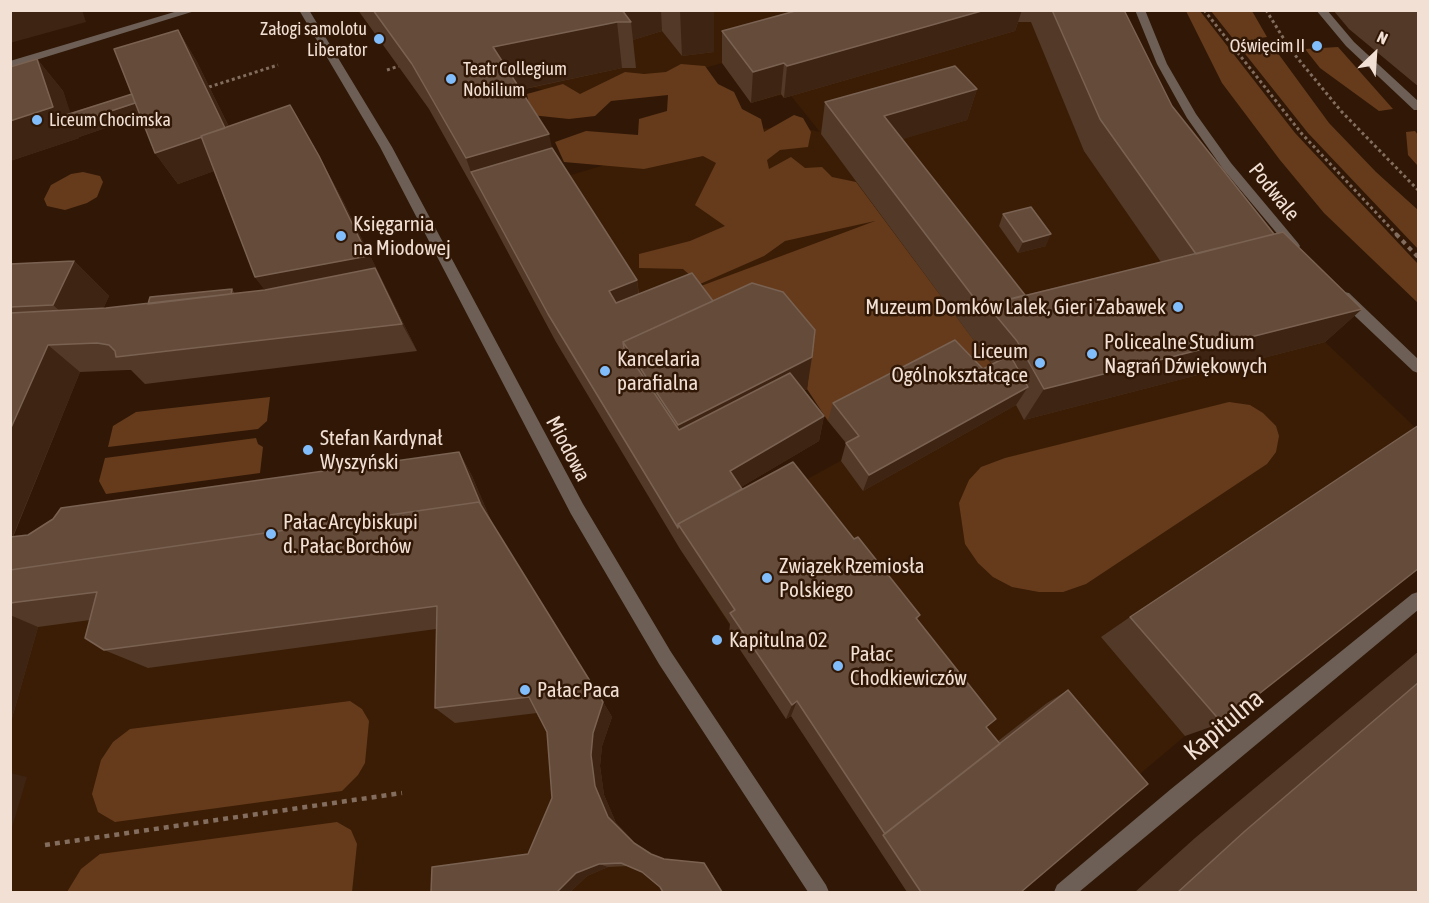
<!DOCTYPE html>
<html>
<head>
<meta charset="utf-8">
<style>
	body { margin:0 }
	#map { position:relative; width:1429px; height:903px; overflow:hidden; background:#311806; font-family:"Asap Condensed",sans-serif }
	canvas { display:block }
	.frame { position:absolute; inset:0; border:12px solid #f2e0d5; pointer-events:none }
	.north { position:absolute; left:1345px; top:24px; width:60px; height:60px; -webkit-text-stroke:4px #311806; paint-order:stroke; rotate:25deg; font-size:16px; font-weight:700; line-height:24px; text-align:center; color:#f2e0d5 }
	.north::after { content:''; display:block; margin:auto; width:21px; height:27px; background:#f2e0d5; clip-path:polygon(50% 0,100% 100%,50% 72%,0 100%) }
</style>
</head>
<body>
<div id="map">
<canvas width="1429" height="903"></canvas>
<div class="frame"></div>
<div class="north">N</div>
</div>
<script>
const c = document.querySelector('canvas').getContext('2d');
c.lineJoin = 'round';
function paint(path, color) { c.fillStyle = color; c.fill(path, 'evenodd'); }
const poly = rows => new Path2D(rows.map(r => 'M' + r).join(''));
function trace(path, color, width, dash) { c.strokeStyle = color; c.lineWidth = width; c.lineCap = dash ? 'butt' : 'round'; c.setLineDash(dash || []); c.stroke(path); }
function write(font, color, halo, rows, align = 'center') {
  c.font = font + ' "Asap Condensed",sans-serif'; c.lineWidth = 5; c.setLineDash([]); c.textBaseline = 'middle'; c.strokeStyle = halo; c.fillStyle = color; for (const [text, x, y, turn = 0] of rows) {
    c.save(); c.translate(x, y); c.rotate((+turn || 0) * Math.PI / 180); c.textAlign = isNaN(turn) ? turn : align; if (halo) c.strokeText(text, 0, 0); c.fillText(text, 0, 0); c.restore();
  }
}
const built = poly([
	[358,11,1094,11,1253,268,1325,342,1418,430,1185,736,1000,892,907,892,791,716,786,719,729,633,733,630,680,549,973,388,614,320,556,342,481,202,711,133,794,126,820,132,791,96,784,98,781,95,751,103,722,63,593,101,530,87,399,66],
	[494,528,612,717,602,746,600,766,604,795,616,823,640,848,721,892,11,892,11,600]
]);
const green = poly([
	[1186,11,1200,11,1295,133,1418,264,1418,303,1324,213,1280,160,1222,83],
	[1211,11,1252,11,1267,37,1254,39,1254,45,1261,50,1277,52,1329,123,1376,172,1418,210,1418,249,1308,133],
	[1338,47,1393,109,1379,111,1320,68,1305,49],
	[681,64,705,66,718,84,734,92,742,109,761,119,764,132,794,115,803,118,811,132,808,147,780,150,767,160,769,169,791,157,805,168,822,167,832,177,856,182,999,374,947,359,828,421,807,389,810,362,685,292,875,221,785,241,764,256,700,284,683,269,639,268,639,254,690,241,725,226,695,205,716,163,703,156,644,169,564,162,555,142,586,131,638,135,639,119,667,111,668,95,611,101,595,116,569,119,531,115,527,94,563,84,580,94,625,72,644,74,666,72],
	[1415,131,1418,135,1418,166,1408,155,1406,132],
	[83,172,100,176,103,182,97,197,87,203,65,210,47,206,44,199,51,185,71,174],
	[270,397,267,421,258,429,108,447,113,426,136,412],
	[1229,402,1250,405,1263,413,1276,426,1279,436,1276,452,1267,464,1086,584,1063,592,1039,592,1012,587,993,577,978,563,965,544,959,503,969,480,981,467,1005,458],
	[256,438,258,444,263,447,260,473,106,494,99,481,105,458],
	[350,701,362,709,369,721,365,763,358,775,342,791,115,822,98,812,92,794,101,760,113,742,130,729],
	[337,822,351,830,357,844,352,892,67,892,81,869,100,854]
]);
const pathFar2 = poly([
	[1204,10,1302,134,1398,236],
	[1266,10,1290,49,1341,111,1418,190],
	[387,70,399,66],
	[209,87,278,65]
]);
const pathFar1 = poly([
	[1396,234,1418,257]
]);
const path = poly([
	[45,845,402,793]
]);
const minor = poly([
	[181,10,198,10,10,68,10,61,181,10],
	[299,10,309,10,392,147,583,504,671,652,826,885,829,892,808,892,659,664,571,514,380,147,299,10],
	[1135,10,1145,10,1167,64,1196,114,1231,163,1298,243,1300,246,1298,249,1290,249,1223,169,1187,118,1157,64,1135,10],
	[1316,10,1327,10,1354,42,1418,101,1418,110,1414,110,1346,46,1316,10],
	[1344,292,1349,293,1418,359,1418,373,1413,371,1339,301,1337,297,1344,292],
	[1418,592,1418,610,1079,892,1054,892,1057,885,1171,789,1412,594,1418,592]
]);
const wall = poly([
	[358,10,714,10,714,52,682,56,662,31,633,40,636,68,622,68,520,90,552,148,637,280,639,294,713,301,807,389,804,390,824,416,819,441,741,487,742,489,854,539,920,615,917,620,986,727,998,741,1047,703,1068,690,1021,892,907,892,791,716,786,719,729,633,730,624,680,549,556,342,481,202,429,109],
	[799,10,1124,10,1172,106,1274,234,1362,309,1325,342,1024,420,1016,405,863,491,841,461,846,443,828,421,833,403,983,369,992,364,972,338,821,134,825,102,977,89,967,120,902,139,1025,295,1161,262,1084,151,1031,22,1018,22,1015,31,784,98,781,94,751,103,722,63,722,31],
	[1333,10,1419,10,1419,87,1349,29],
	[178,30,197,62,229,127,290,105,319,156,343,201,417,351,145,384,131,370,127,370,80,372,13,537,28,535,53,519,61,508,459,452,472,476,492,523,603,702,612,717,602,746,600,766,604,795,616,823,638,846,651,854,664,859,704,863,722,892,663,892,660,887,643,872,628,866,608,867,587,876,570,892,431,892,432,867,528,854,552,798,547,732,537,713,455,723,435,708,436,629,148,668,104,650,85,638,90,620,38,627,10,725,10,264,74,261,109,296,103,309,148,304,150,297,232,289,235,294,265,290,255,277,214,171,178,184,155,153,141,116,79,137,79,138,10,161,10,67,37,59,63,91,70,113,132,94,114,49],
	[1003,214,1046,246,1018,253,999,226],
	[1130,617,1222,723,1185,736,1101,637],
	[1419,651,1419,892,1135,892,1195,838]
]);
const shadedWall = poly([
	[10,10,82,10,86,22,10,43],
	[613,10,661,10,662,31,633,40,631,22,617,22,622,68,504,93,493,47],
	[680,10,714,10,714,52,682,56],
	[985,10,1022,10,1015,31,784,98,787,66],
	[178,30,197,62,245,160,178,184,155,153],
	[37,59,63,91,74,123,141,102,149,113,79,137,79,138,10,161,10,121],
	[784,63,781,94,751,103,753,72],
	[977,89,967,120,877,147,884,116],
	[549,134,559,179,471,172,466,158],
	[319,156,343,201,417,351,402,324,285,318,255,277],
	[1051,234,1046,246,1018,253,1023,242],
	[74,261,109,296,90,338,53,305],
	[637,280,640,309,614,320,609,291],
	[1362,309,1325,342,1024,420,1044,389],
	[48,345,80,372,10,543,10,430],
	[812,357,807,389,680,454,678,425],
	[1028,387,1016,405,863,491,869,475],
	[824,416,819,441,729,494,730,471],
	[459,452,472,476,494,528,482,506],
	[10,615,38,627,10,725],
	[797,701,791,716,786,719,792,705],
	[603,702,612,717,602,746,600,766,604,795,616,823,640,848,634,843,608,817,595,786,591,755,593,733],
	[10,773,27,777,10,834],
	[599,864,608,867,587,876,570,892,557,892,576,873]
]);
const building = poly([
	[373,10,622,10,631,22,617,22,493,47,549,134,466,158,412,64,373,10],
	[799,10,985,10,787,66,784,63,753,72,722,31,799,10],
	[1052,10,1124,10,1172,106,1274,234,1196,254,1100,119,1052,10],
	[178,30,225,128,201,136,202,137,155,153,114,49,178,30],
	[37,59,53,107,10,121,10,67,37,59],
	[955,66,977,89,884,116,1025,295,987,305,984,311,825,102,955,66],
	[132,94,135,103,69,125,66,115,132,94],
	[290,105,319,156,368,256,255,277,201,136,290,105],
	[552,148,637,280,609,291,616,303,692,273,713,301,623,342,624,348,679,430,790,373,824,416,730,471,742,489,678,524,678,528,548,314,471,172,552,148],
	[1031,207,1051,234,1023,242,1003,214,1031,207],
	[1283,232,1362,309,1044,389,1017,341,987,305,1283,232],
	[74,261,53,305,10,307,10,264,74,261],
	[375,268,402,324,116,357,115,351,109,345,97,343,48,345,10,430,10,313,106,308,265,290,375,268],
	[752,283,783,292,815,330,812,357,678,425,623,342,752,283],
	[232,289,231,294,148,304,150,297,232,289],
	[955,340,983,369,1010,355,1028,387,869,475,846,443,859,436,833,403,955,340],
	[1419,425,1419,568,1222,723,1130,617,1419,425],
	[459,452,481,505,479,502,10,570,10,537,28,535,53,519,61,508,459,452],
	[793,462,854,539,858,537,920,615,916,618,996,719,986,727,1000,744,885,834,797,701,792,705,730,613,735,610,678,524,793,462],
	[479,502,603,702,593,733,591,755,595,786,608,817,634,843,651,854,664,859,704,863,722,892,663,892,660,887,642,872,621,863,599,864,576,873,557,892,431,892,432,867,528,854,552,798,547,732,529,697,435,708,437,606,104,650,85,638,97,592,10,603,10,570,479,502],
	[1419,682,1419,892,1178,892,1245,831,1419,682],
	[1068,690,1148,784,1021,892,921,892,883,835,1068,690]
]);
const markers = [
	[379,39,6,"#80bdfa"],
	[1317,46,6,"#80bdfa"],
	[451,79,6,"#80bdfa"],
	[37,120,6,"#80bdfa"],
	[341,236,6,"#80bdfa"],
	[1178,307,6,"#80bdfa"],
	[1092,354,6,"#80bdfa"],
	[1040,363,6,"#80bdfa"],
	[605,371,6,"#80bdfa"],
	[308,450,6,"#80bdfa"],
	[271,534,6,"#80bdfa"],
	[767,578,6,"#80bdfa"],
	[717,640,6,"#80bdfa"],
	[838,666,6,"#80bdfa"],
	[525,690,6,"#80bdfa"]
];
const farPoinames = [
	["Załogi samolotu",367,29],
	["Liberator",367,50],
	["Oświęcim II",1305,46],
	["Teatr Collegium",463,69,"left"],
	["Nobilium",463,90,"left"],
	["Liceum Chocimska",49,120,"left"]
];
const streetNames = [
	["Podwale",1274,192,51],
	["Miodowa",568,449,62]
];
const poiNames = [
	["Księgarnia",353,224],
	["na Miodowej",353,248],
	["Muzeum Domków Lalek, Gier i Zabawek",1166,307,"right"],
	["Policealne Studium",1104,342],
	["Nagrań Dźwiękowych",1104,366],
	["Liceum",1028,351,"right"],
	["Ogólnokształcące",1028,375,"right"],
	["Kancelaria",617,359],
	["parafialna",617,383],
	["Stefan Kardynał",320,438],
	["Wyszyński",320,462],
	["Pałac Arcybiskupi",283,522],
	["d. Pałac Borchów",283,546],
	["Związek Rzemiosła",779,566],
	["Polskiego",779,590],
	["Kapitulna 02",729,640],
	["Pałac",850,654],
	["Chodkiewiczów",850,678],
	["Pałac Paca",537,690]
];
const nearStreetnames = [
	["Kapitulna",1224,725,-40]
];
paint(built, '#3b1d05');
paint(green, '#653b1c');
trace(pathFar2, '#836d5e', 3, [3, 3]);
trace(pathFar1, '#836d5e', 4, [4.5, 4.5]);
trace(path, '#836d5e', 4.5, [5, 5]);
paint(minor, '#6d5f56');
paint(wall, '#533927');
paint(shadedWall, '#3e2412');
paint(building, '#644b3a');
trace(building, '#7a6252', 1.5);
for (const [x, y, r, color] of markers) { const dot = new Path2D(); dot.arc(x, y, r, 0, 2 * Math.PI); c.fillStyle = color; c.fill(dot); trace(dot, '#311806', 2); }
write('18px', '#f2e0d5', '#311806', farPoinames, 'right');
write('21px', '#f2e0d5', '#311806', streetNames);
write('21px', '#f2e0d5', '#311806', poiNames, 'left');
write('26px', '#f2e0d5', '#311806', nearStreetnames);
</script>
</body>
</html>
